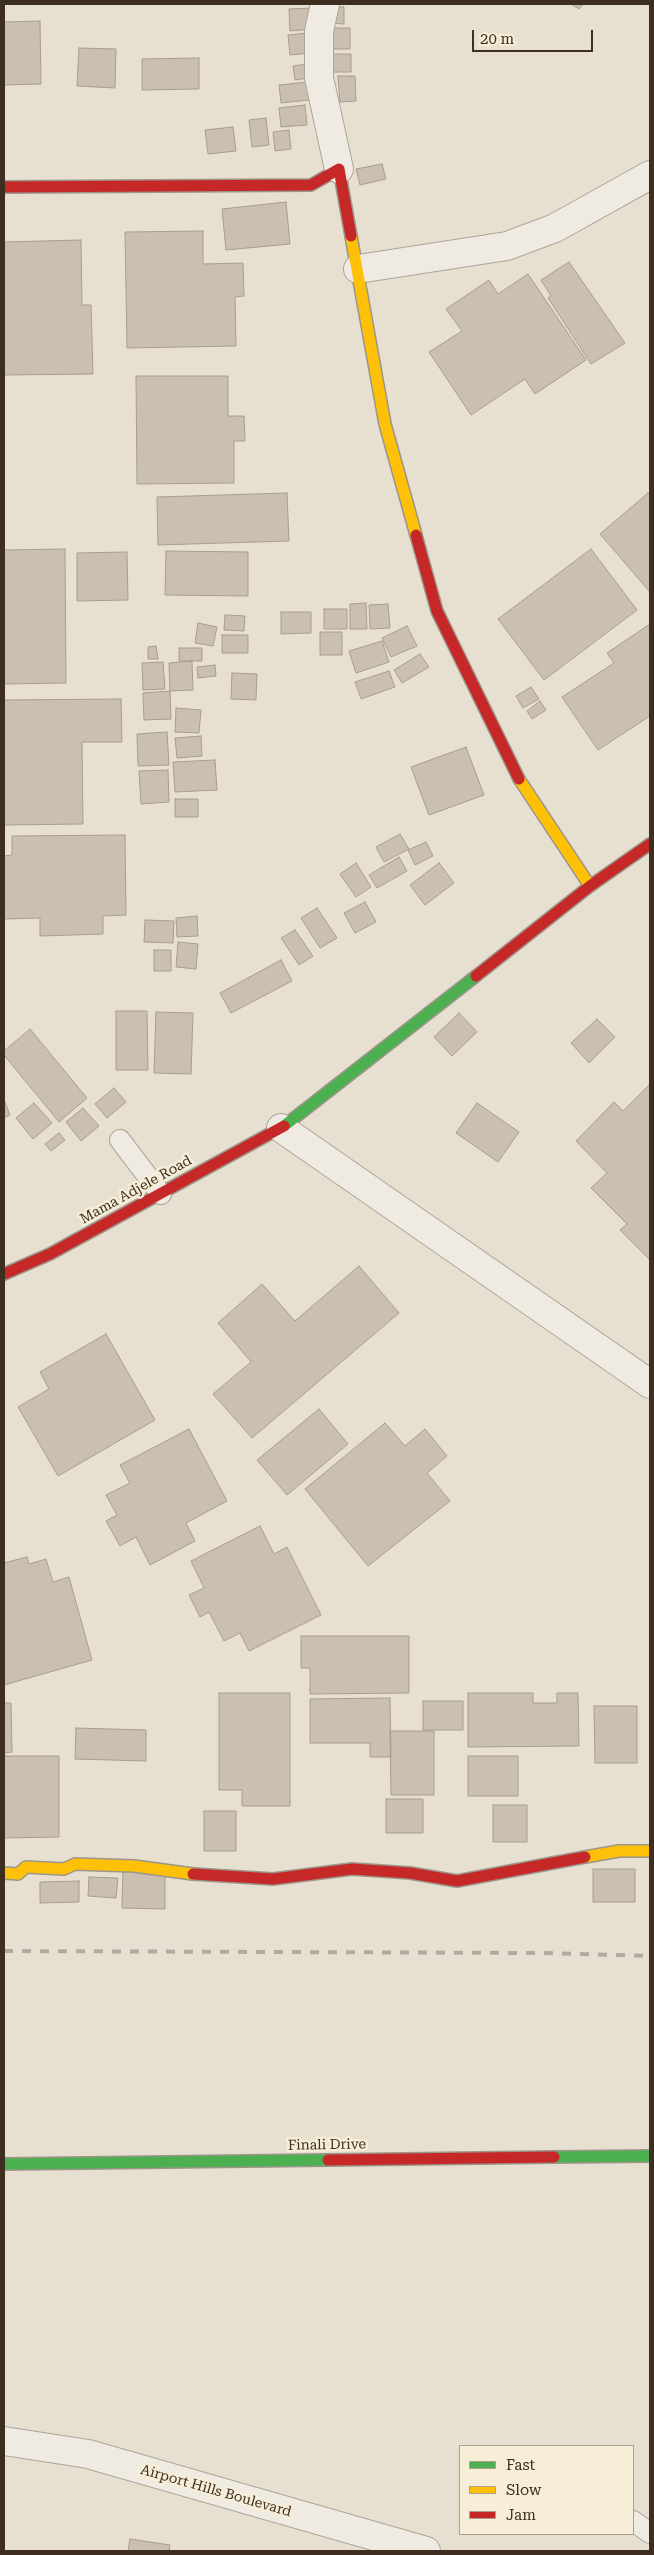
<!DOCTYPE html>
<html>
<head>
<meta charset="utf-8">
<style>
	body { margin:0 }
	#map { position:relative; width:654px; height:2555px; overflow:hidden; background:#e7e0d1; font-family:"Roboto Serif",serif }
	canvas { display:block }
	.frame { position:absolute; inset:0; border:5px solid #3d2e20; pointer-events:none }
	.legend { position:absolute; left:459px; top:2445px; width:175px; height:90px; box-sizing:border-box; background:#f7eed8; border:1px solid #ada18e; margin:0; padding:6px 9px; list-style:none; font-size:15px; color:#3d2e20 }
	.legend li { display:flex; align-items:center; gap:10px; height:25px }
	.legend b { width:25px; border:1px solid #ada18e }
	.scale { position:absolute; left:472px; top:30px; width:121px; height:22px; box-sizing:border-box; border:2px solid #3d2e20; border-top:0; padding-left:6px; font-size:15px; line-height:18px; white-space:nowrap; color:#3d2e20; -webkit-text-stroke:4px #f7eed8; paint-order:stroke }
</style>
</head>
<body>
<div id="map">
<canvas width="654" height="2555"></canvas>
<div class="frame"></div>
<ul class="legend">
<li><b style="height:6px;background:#4caf50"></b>Fast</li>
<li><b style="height:6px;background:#ffc107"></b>Slow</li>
<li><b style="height:6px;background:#c62828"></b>Jam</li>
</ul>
<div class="scale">20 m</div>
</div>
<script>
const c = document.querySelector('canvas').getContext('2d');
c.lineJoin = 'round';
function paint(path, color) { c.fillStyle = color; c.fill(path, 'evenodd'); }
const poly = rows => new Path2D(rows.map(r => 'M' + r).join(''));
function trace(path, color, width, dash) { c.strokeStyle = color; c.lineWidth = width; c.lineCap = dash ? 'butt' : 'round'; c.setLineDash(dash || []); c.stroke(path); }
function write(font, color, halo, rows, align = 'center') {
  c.font = font + ' "Roboto Serif",serif'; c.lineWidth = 5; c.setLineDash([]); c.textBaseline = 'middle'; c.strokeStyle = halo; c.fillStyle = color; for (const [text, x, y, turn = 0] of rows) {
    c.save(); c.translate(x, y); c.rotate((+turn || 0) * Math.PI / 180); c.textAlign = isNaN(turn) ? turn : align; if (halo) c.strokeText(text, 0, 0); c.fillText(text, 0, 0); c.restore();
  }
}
const building = poly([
	[571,4,583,4,579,9,571,4],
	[327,6,344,7,344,24,326,23,327,6],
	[313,8,314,29,290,31,289,9,313,8],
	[40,21,41,84,4,85,4,22,40,21],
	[328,28,350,28,350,49,329,49,328,28],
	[308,33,311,53,290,55,288,35,308,33],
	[79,48,116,49,115,88,77,86,79,48],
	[331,54,351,54,351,72,331,72,331,54],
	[199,58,199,89,142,90,142,59,199,58],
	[308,64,309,78,295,80,293,66,308,64],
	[338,76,355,76,356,101,340,102,338,76],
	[307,82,309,100,281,103,279,85,307,82],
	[305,105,307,125,281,127,279,108,305,105],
	[266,118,269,145,252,147,249,120,266,118],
	[233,127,236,151,208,154,205,130,233,127],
	[289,130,291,149,275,151,273,132,289,130],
	[382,164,386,179,360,185,356,169,382,164],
	[286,202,290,244,226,250,222,209,286,202],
	[203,231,203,264,243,263,244,296,235,297,236,346,127,348,125,232,203,231],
	[81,240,82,305,91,305,93,374,4,375,4,242,81,240],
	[569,262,625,343,591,364,548,298,551,296,541,280,569,262],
	[528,274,586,360,535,394,525,379,471,415,429,352,462,331,446,309,489,280,498,294,528,274],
	[136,376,228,376,228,416,244,416,245,441,234,441,234,483,137,484,136,376],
	[287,493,289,541,158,545,157,497,287,493],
	[648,493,650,495,650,592,600,534,648,493],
	[65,549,66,683,4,684,4,550,65,549],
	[591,549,637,610,544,680,498,619,591,549],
	[166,551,248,552,248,596,165,595,166,551],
	[127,552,128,600,77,601,77,553,127,552],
	[366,603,367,629,350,629,350,604,366,603],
	[388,604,390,628,370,629,369,605,388,604],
	[324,609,347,609,347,629,324,629,324,609],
	[281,612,311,612,311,633,281,634,281,612],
	[225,615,245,616,244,631,224,630,225,615],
	[198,623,217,627,213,646,195,643,198,623],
	[650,624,650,716,598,750,562,697,614,663,607,653,650,624],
	[407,626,417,646,391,657,382,638,407,626],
	[320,632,342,632,342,655,320,655,320,632],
	[222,635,248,635,248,653,222,653,222,635],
	[382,641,389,662,356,673,349,651,382,641],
	[156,646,158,659,148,659,148,647,156,646],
	[179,648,202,648,202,661,179,661,179,648],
	[420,654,429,667,402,683,394,670,420,654],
	[192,661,193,690,170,691,169,663,192,661],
	[163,662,165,689,143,690,142,663,163,662],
	[215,665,216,676,198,678,197,667,215,665],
	[389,671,395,687,361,699,355,682,389,671],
	[232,673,257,674,256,700,231,699,232,673],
	[531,687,539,699,523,708,516,696,531,687],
	[170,691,171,719,144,720,143,693,170,691],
	[121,699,122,742,82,742,83,824,4,825,4,700,121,699],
	[540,701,546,710,532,719,527,711,540,701],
	[176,708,201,710,199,733,175,732,176,708],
	[167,732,169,765,138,766,137,734,167,732],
	[201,736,202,756,177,758,175,738,201,736],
	[466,747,484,795,429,815,411,767,466,747],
	[215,760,217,790,175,792,173,762,215,760],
	[168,770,169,802,141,804,139,771,168,770],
	[175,799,198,799,198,817,175,817,175,799],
	[400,834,409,849,384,862,376,847,400,834],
	[125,835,126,915,103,916,103,934,40,936,40,918,4,919,4,856,12,855,12,836,125,835],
	[426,842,433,856,415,865,408,850,426,842],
	[399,857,407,871,377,888,369,875,399,857],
	[356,863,371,887,356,897,340,874,356,863],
	[439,863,454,883,425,905,410,885,439,863],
	[365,902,376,922,355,933,344,913,365,902],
	[317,908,337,938,320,948,301,918,317,908],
	[197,916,198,936,177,937,176,918,197,916],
	[145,920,174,921,173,943,144,942,145,920],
	[295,930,313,956,299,965,281,938,295,930],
	[178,942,198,944,196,969,176,967,178,942],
	[154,950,171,950,171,971,154,971,154,950],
	[281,960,292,981,231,1013,220,993,281,960],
	[116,1011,147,1011,148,1070,116,1070,116,1011],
	[156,1012,193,1013,191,1074,154,1073,156,1012],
	[459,1013,477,1032,452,1056,434,1037,459,1013],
	[597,1019,615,1037,589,1063,571,1043,597,1019],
	[30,1029,87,1098,59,1122,4,1055,4,1051,30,1029],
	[650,1084,650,1260,620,1230,627,1224,591,1188,607,1173,576,1141,614,1102,623,1111,650,1084],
	[114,1088,126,1102,107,1118,95,1104,114,1088],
	[4,1100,10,1115,4,1118,4,1100],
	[34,1103,52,1123,33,1139,16,1118,34,1103],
	[477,1103,519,1132,498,1162,456,1133,477,1103],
	[83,1108,99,1126,81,1141,66,1122,83,1108],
	[59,1133,65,1140,51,1151,45,1144,59,1133],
	[359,1266,399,1313,252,1438,213,1394,251,1362,218,1323,262,1284,295,1321,359,1266],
	[106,1334,155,1420,58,1476,18,1407,49,1389,40,1372,106,1334],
	[319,1409,348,1444,287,1495,257,1460,319,1409],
	[385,1423,405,1446,425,1429,447,1456,427,1473,450,1501,368,1566,305,1489,385,1423],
	[189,1429,227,1501,186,1523,195,1541,150,1565,136,1537,120,1546,106,1521,117,1515,106,1495,130,1483,120,1465,189,1429],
	[260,1526,274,1554,287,1547,321,1615,249,1651,240,1633,224,1641,209,1612,200,1617,189,1595,204,1588,191,1561,260,1526],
	[27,1557,29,1564,46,1559,53,1582,69,1577,92,1660,4,1685,4,1563,27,1557],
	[301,1636,409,1636,409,1693,310,1694,310,1668,301,1668,301,1636],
	[219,1693,290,1693,290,1806,242,1806,242,1790,219,1790,219,1693],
	[468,1693,533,1693,533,1703,557,1703,557,1693,578,1693,579,1746,468,1747,468,1693],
	[390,1698,391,1757,370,1757,370,1743,310,1743,310,1699,390,1698],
	[423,1701,463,1701,463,1730,423,1730,423,1701],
	[4,1703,11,1703,12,1752,4,1753,4,1703],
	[594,1706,637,1706,637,1763,595,1763,594,1706],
	[76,1728,146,1730,146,1761,75,1759,76,1728],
	[390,1731,434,1731,434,1795,391,1795,390,1731],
	[4,1756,59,1756,59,1837,4,1838,4,1756],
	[468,1756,518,1756,518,1796,468,1796,468,1756],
	[386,1799,423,1799,423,1833,386,1833,386,1799],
	[493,1805,527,1805,527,1842,493,1842,493,1805],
	[204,1811,236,1811,236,1851,204,1851,204,1811],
	[123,1868,165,1874,165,1909,122,1908,123,1868],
	[593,1869,635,1869,635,1902,593,1902,593,1869],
	[89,1877,118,1878,116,1898,88,1896,89,1877],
	[79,1881,79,1902,40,1903,40,1882,79,1881],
	[130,2539,170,2545,169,2551,128,2551,130,2539]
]);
const lane = poly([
	[120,1140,161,1194],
	[633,2521,650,2533]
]);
const street = poly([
	[325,4,319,31,319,78,339,169],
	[358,269,507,246,555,228,650,175],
	[281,1128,650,1384],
	[4,2441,88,2454,426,2551]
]);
const fast = poly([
	[284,1126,476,976],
	[554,2157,650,2156],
	[4,2164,328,2160]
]);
const slow = poly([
	[351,236,385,424,416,535],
	[519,779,590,886],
	[585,1857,619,1851,650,1851],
	[4,1873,18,1874,26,1867,64,1869,75,1864,134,1866,193,1874]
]);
const jam = poly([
	[4,187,311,185,339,169,351,236],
	[416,535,437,611,519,779],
	[476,976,590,886,650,844],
	[4,1274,50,1254,284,1126],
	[193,1874,273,1879,352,1869,410,1873,457,1881,585,1857],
	[328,2160,554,2157]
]);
const rail = poly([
	[4,1951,541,1953,650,1956]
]);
const streetNames = [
	["Mama Adjele Road",136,1190,-29],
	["Finali Drive",327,2145,-1],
	["Airport Hills Boulevard",216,2491,16]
];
paint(building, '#cbbfb2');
trace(building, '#a89c90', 1);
trace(lane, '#ada599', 22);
trace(street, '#ada599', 30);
trace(fast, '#9c958a', 14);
trace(slow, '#9c958a', 14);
trace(jam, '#9c958a', 14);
trace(lane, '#efebe3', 20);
trace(street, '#efebe3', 28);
trace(fast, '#4caf50', 11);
trace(slow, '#ffc107', 11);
trace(jam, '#c62828', 11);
trace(rail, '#afaaa2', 4, [9, 9]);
write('14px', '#3d2e20', '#f7eed8', streetNames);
</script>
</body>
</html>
